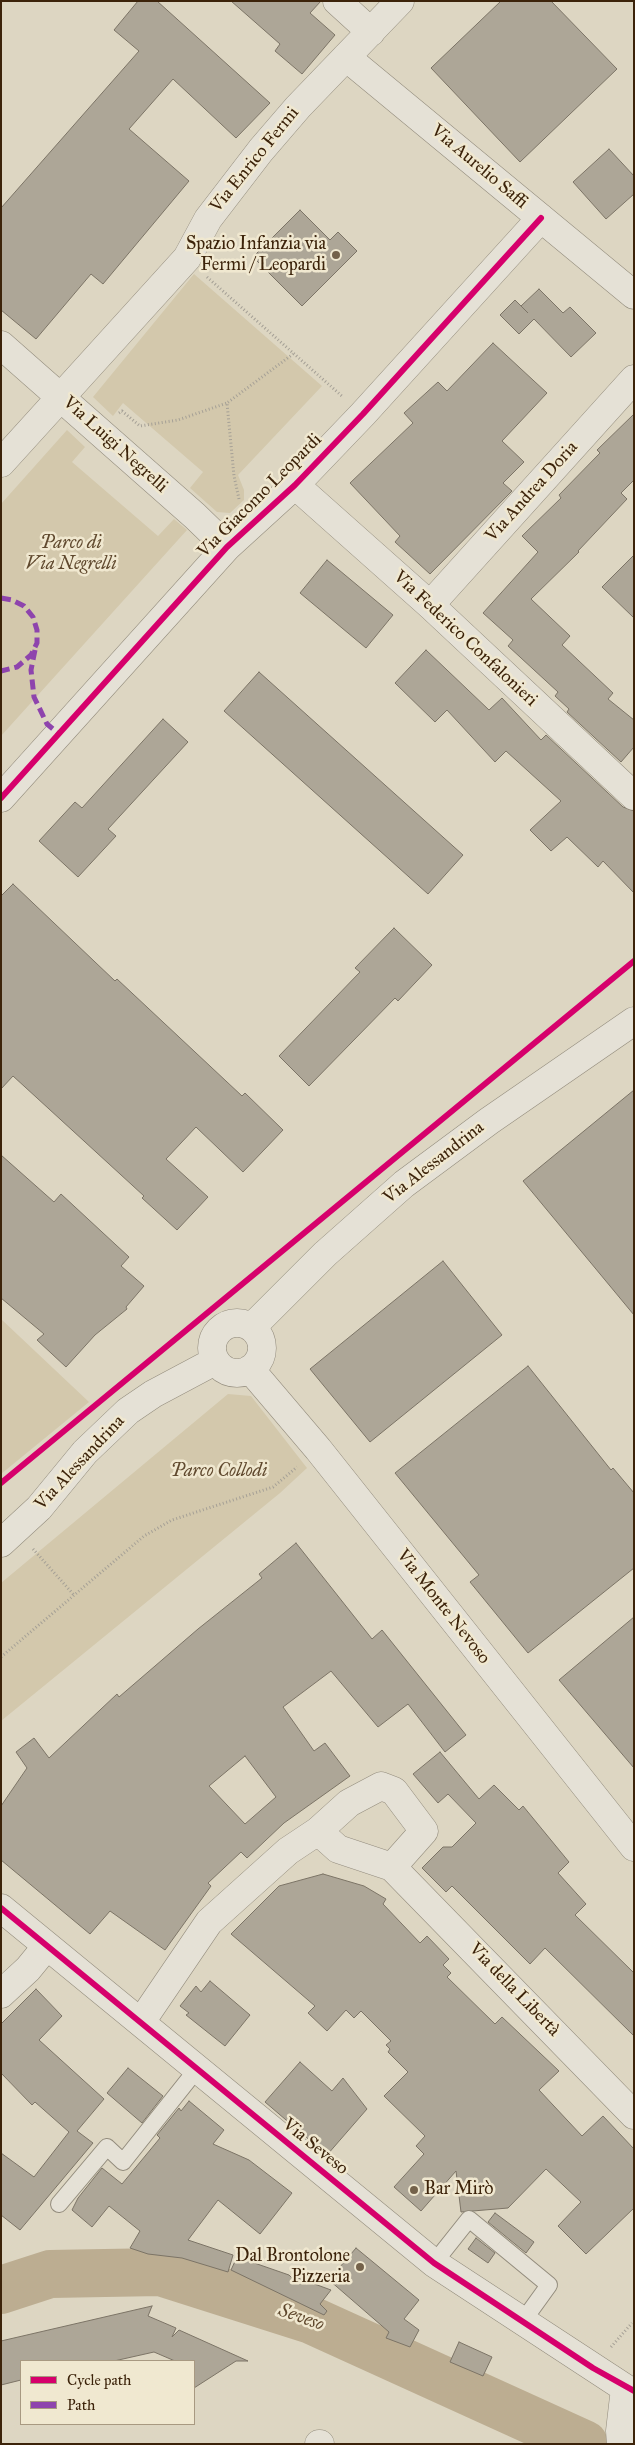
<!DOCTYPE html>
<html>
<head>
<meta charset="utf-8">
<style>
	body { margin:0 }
	#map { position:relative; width:635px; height:2445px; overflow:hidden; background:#ddd6c2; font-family:"IM FELL Great Primer",serif }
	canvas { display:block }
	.frame { position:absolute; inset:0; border:2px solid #3c230a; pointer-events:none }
	.legend { position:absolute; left:20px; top:2360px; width:175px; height:65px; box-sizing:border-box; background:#f0e8d0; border:1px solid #a89981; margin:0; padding:6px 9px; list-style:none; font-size:15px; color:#3c230a }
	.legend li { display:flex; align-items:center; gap:10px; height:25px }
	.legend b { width:25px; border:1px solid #a89981 }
</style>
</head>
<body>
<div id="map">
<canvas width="635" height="2445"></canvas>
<div class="frame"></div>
<ul class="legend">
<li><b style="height:6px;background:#d6006c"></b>Cycle path</li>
<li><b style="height:6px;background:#8e44ad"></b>Path</li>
</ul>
</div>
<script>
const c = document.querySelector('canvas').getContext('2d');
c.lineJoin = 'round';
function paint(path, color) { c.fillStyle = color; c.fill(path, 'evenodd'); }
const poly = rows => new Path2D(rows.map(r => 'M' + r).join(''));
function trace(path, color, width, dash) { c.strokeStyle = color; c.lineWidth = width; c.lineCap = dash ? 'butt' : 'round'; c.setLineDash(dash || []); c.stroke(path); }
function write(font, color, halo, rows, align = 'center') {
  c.font = font + ' "IM FELL Great Primer",serif'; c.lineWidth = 5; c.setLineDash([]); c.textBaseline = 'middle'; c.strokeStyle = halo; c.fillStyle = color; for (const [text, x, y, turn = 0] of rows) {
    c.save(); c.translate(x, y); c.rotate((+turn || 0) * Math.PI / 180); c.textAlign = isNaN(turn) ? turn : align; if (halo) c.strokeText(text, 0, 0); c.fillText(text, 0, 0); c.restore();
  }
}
const green = poly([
	[194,274,322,386,238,475,244,490,244,500,230,513,217,512,190,488,203,472,123,403,113,416,93,397],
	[67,430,85,447,72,462,158,536,174,519,187,530,1,736,1,504],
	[1,1319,89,1402,1,1474],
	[228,1394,251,1396,307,1468,280,1493,1,1721,1,1583]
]);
const river = poly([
	[1,2290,50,2274,160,2272,311,2320,584,2444]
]);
const building = poly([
	[138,1,157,1,270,103,236,138,173,79,129,129,189,181,103,284,91,274,36,339,1,310,1,208,139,51,114,30,138,1],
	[231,1,321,1,310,13,335,35,302,74,275,51,280,44,231,1],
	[501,1,551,1,617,69,520,162,431,68,501,1],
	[609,149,634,176,634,194,606,219,573,182,609,149],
	[300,210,330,240,338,232,357,251,302,306,253,257,300,210],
	[539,289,563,313,570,307,596,333,571,357,534,319,519,334,500,315,515,300,528,313,521,306,539,289],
	[493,343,547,393,502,441,524,462,503,483,512,491,430,574,395,542,400,536,350,483,413,423,404,413,438,382,447,391,493,343],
	[634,414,634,480,621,493,627,499,578,551,579,552,531,599,570,636,562,645,613,693,608,699,634,720,634,747,621,762,567,712,569,709,555,696,558,692,508,646,513,640,483,613,538,552,522,536,561,498,559,495,600,453,597,450,634,414],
	[634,555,634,618,602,587,634,555],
	[327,560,393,615,366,648,300,593,327,560],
	[426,650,489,710,502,698,541,740,546,735,623,807,634,811,634,893,603,861,598,867,567,837,551,851,530,830,561,801,506,751,495,762,447,710,435,722,395,683,426,650],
	[259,672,463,855,428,894,224,711,259,672],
	[163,719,188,742,108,829,116,836,78,877,39,841,75,802,82,808,163,719],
	[13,884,115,981,117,979,242,1096,245,1093,283,1130,243,1172,196,1127,166,1159,208,1197,177,1230,142,1198,144,1196,13,1076,1,1089,1,896,13,884],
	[394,928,432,965,398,1001,395,998,309,1086,279,1056,360,972,355,968,394,928],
	[634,1090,634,1315,523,1181,634,1090],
	[1,1155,54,1202,61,1194,129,1257,121,1266,144,1286,126,1307,127,1309,95,1335,66,1367,37,1340,44,1334,1,1298,1,1155],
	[443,1261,502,1335,370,1442,310,1369,443,1261],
	[528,1366,611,1470,613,1468,634,1493,634,1568,528,1653,470,1582,479,1575,395,1473,528,1366],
	[296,1543,372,1639,382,1630,466,1735,445,1752,408,1704,378,1727,331,1671,283,1707,314,1751,325,1743,350,1776,284,1823,247,1858,241,1852,208,1883,211,1886,165,1950,110,1911,90,1934,1,1860,1,1806,27,1768,16,1752,34,1738,49,1758,117,1694,119,1697,198,1629,262,1578,259,1574,296,1543],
	[245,1756,276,1797,245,1824,209,1786,245,1756],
	[634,1617,634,1768,559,1680,634,1617],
	[440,1752,479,1799,494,1785,519,1810,523,1806,569,1862,558,1873,586,1904,575,1915,634,1973,634,2036,545,1948,530,1964,452,1886,446,1892,422,1868,443,1847,452,1847,476,1823,448,1794,438,1803,413,1774,440,1752],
	[323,1874,364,1886,386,1899,383,1904,420,1943,427,1936,449,1959,443,1965,451,1973,447,1977,495,2024,502,2017,559,2071,539,2090,582,2136,603,2116,634,2149,634,2208,586,2254,558,2226,581,2202,546,2169,508,2208,461,2212,456,2171,421,2211,394,2187,424,2154,416,2146,425,2136,384,2096,408,2072,388,2052,390,2049,386,2045,391,2041,361,2011,354,2018,346,2010,327,2031,308,2013,315,2006,231,1934,279,1886,323,1874],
	[210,1981,250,2015,225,2046,186,2015,189,2013,180,2006,196,1986,201,1992,210,1981],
	[36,1989,62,2016,39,2040,104,2099,77,2131,93,2143,20,2230,1,2215,1,2153,34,2177,69,2132,35,2102,32,2105,1,2073,1,2024,36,1989],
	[300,2062,332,2091,343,2078,367,2109,327,2155,265,2102,300,2062],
	[128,2068,163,2096,142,2123,107,2093,128,2068],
	[189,2101,224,2130,213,2144,249,2160,292,2193,260,2234,218,2200,188,2240,233,2255,228,2272,182,2258,148,2254,130,2248,140,2231,109,2206,92,2227,72,2210,78,2198,102,2168,122,2184,160,2138,157,2135,179,2108,181,2111,189,2101],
	[495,2213,534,2242,526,2253,488,2222,495,2213],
	[476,2238,495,2253,488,2263,468,2249,476,2238],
	[356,2248,419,2300,404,2319,419,2330,410,2347,386,2338,389,2332,329,2280,356,2248],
	[237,2257,289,2275,295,2281,298,2278,331,2290,320,2304,327,2311,324,2315,231,2270,237,2257],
	[152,2306,148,2316,176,2328,172,2337,179,2330,248,2361,236,2361,194,2388,194,2361,175,2361,154,2352,114,2361,21,2361,21,2380,1,2385,1,2341,152,2306],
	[459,2342,492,2357,483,2376,450,2362,459,2342]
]);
const path = poly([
	[207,277,343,397],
	[119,413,122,411,140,426,178,420,227,403],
	[239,499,234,476,227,403,293,354],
	[33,1549,74,1595],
	[1,1657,144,1536,172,1520,273,1487,297,1467],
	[611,2347,632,2323]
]);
const service = poly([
	[59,2204,107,2147,123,2162,197,2069],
	[434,2263,469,2219,549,2285,523,2321]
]);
const minor = poly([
	[337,1,371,32],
	[346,57,634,295],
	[1,345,195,516,227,547],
	[1,463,187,258,208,219,261,150,298,107,400,1],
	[295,485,430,605,634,796],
	[430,605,634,379],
	[1,798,227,547,295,485,363,414,541,218],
	'212 1348a25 25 0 1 1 50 0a25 25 0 1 1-50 0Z',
	[252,1327,325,1254,404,1184,489,1121,634,1021],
	[250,1369,318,1449,634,1847],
	[1,1543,39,1508,85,1452,128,1411,153,1394,215,1361],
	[318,1831,349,1803,381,1786,394,1791,424,1831,392,1867],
	[1,1994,28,1969,46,1947],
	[141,2022,209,1922,288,1851,318,1831,338,1849,392,1867,634,2115],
	[319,2444,320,2444]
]);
const tertiary = poly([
	[1,1908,434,2263,625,2388,620,2431,621,2444]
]);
const quiet = poly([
	[1,598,12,600,24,606,33,617,37,630,37,643,31,655,17,667,1,671],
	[35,650,31,670,34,697,47,724,59,734]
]);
const cycleway = poly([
	[1,798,227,547,295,485,363,414,541,218],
	[1,1483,634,961],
	[1,1908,434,2263,593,2368,634,2391]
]);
const markers = [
	[336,255,5,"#74624a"],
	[414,2190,5,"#74624a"],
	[360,2267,5,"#74624a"]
];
const streetNames = [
	["Via Enrico Fermi",255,160,-51],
	["Via Aurelio Saffi",479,167,40],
	["Via Luigi Negrelli",115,445,42],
	["Via Andrea Doria",532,492,-48],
	["Via Giacomo Leopardi",260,496,-45],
	["Via Federico Confalonieri",465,639,43],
	["Via Alessandrina",434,1163,-38],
	["Via Alessandrina",80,1463,-47],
	["Via Monte Nevoso",443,1607,52],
	["Via della Libertà",514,1990,46],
	["Via Seveso",315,2147,39]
];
const poiNames = [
	["Spazio Infanzia via",326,245],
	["Fermi / Leopardi",326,266],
	["Bar Mirò",424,2190,"left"],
	["Dal Brontolone",350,2257],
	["Pizzeria",350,2278]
];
const parkNames = [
	["Parco di",71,544],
	["Via Negrelli",71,565],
	["Parco Collodi",219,1472]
];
const waterNames = [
	["Seveso",301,2318,20]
];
paint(green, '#d3c8ac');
trace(river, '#bcad91', 48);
paint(building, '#ada697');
trace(building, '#7c7466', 1);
trace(service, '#938c7d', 18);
trace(minor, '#938c7d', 29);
trace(tertiary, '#938c7d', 29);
trace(path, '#a5a096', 3, [1, 2.5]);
trace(service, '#e5e1d6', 16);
trace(minor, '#e5e1d6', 28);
trace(tertiary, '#e5e1d6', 28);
trace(quiet, '#8e44ad', 5, [10, 5]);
trace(cycleway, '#d6006c', 6);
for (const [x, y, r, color] of markers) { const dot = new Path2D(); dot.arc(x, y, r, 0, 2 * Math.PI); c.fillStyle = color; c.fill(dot); trace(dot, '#f0e8d0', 2); }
write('18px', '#3c230a', '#f0e8d0', streetNames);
write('18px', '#3c230a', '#f0e8d0', poiNames, 'right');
write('italic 18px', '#60492e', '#f0e8d0', parkNames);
write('italic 19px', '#5e472c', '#f0e8d0', waterNames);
</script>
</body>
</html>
